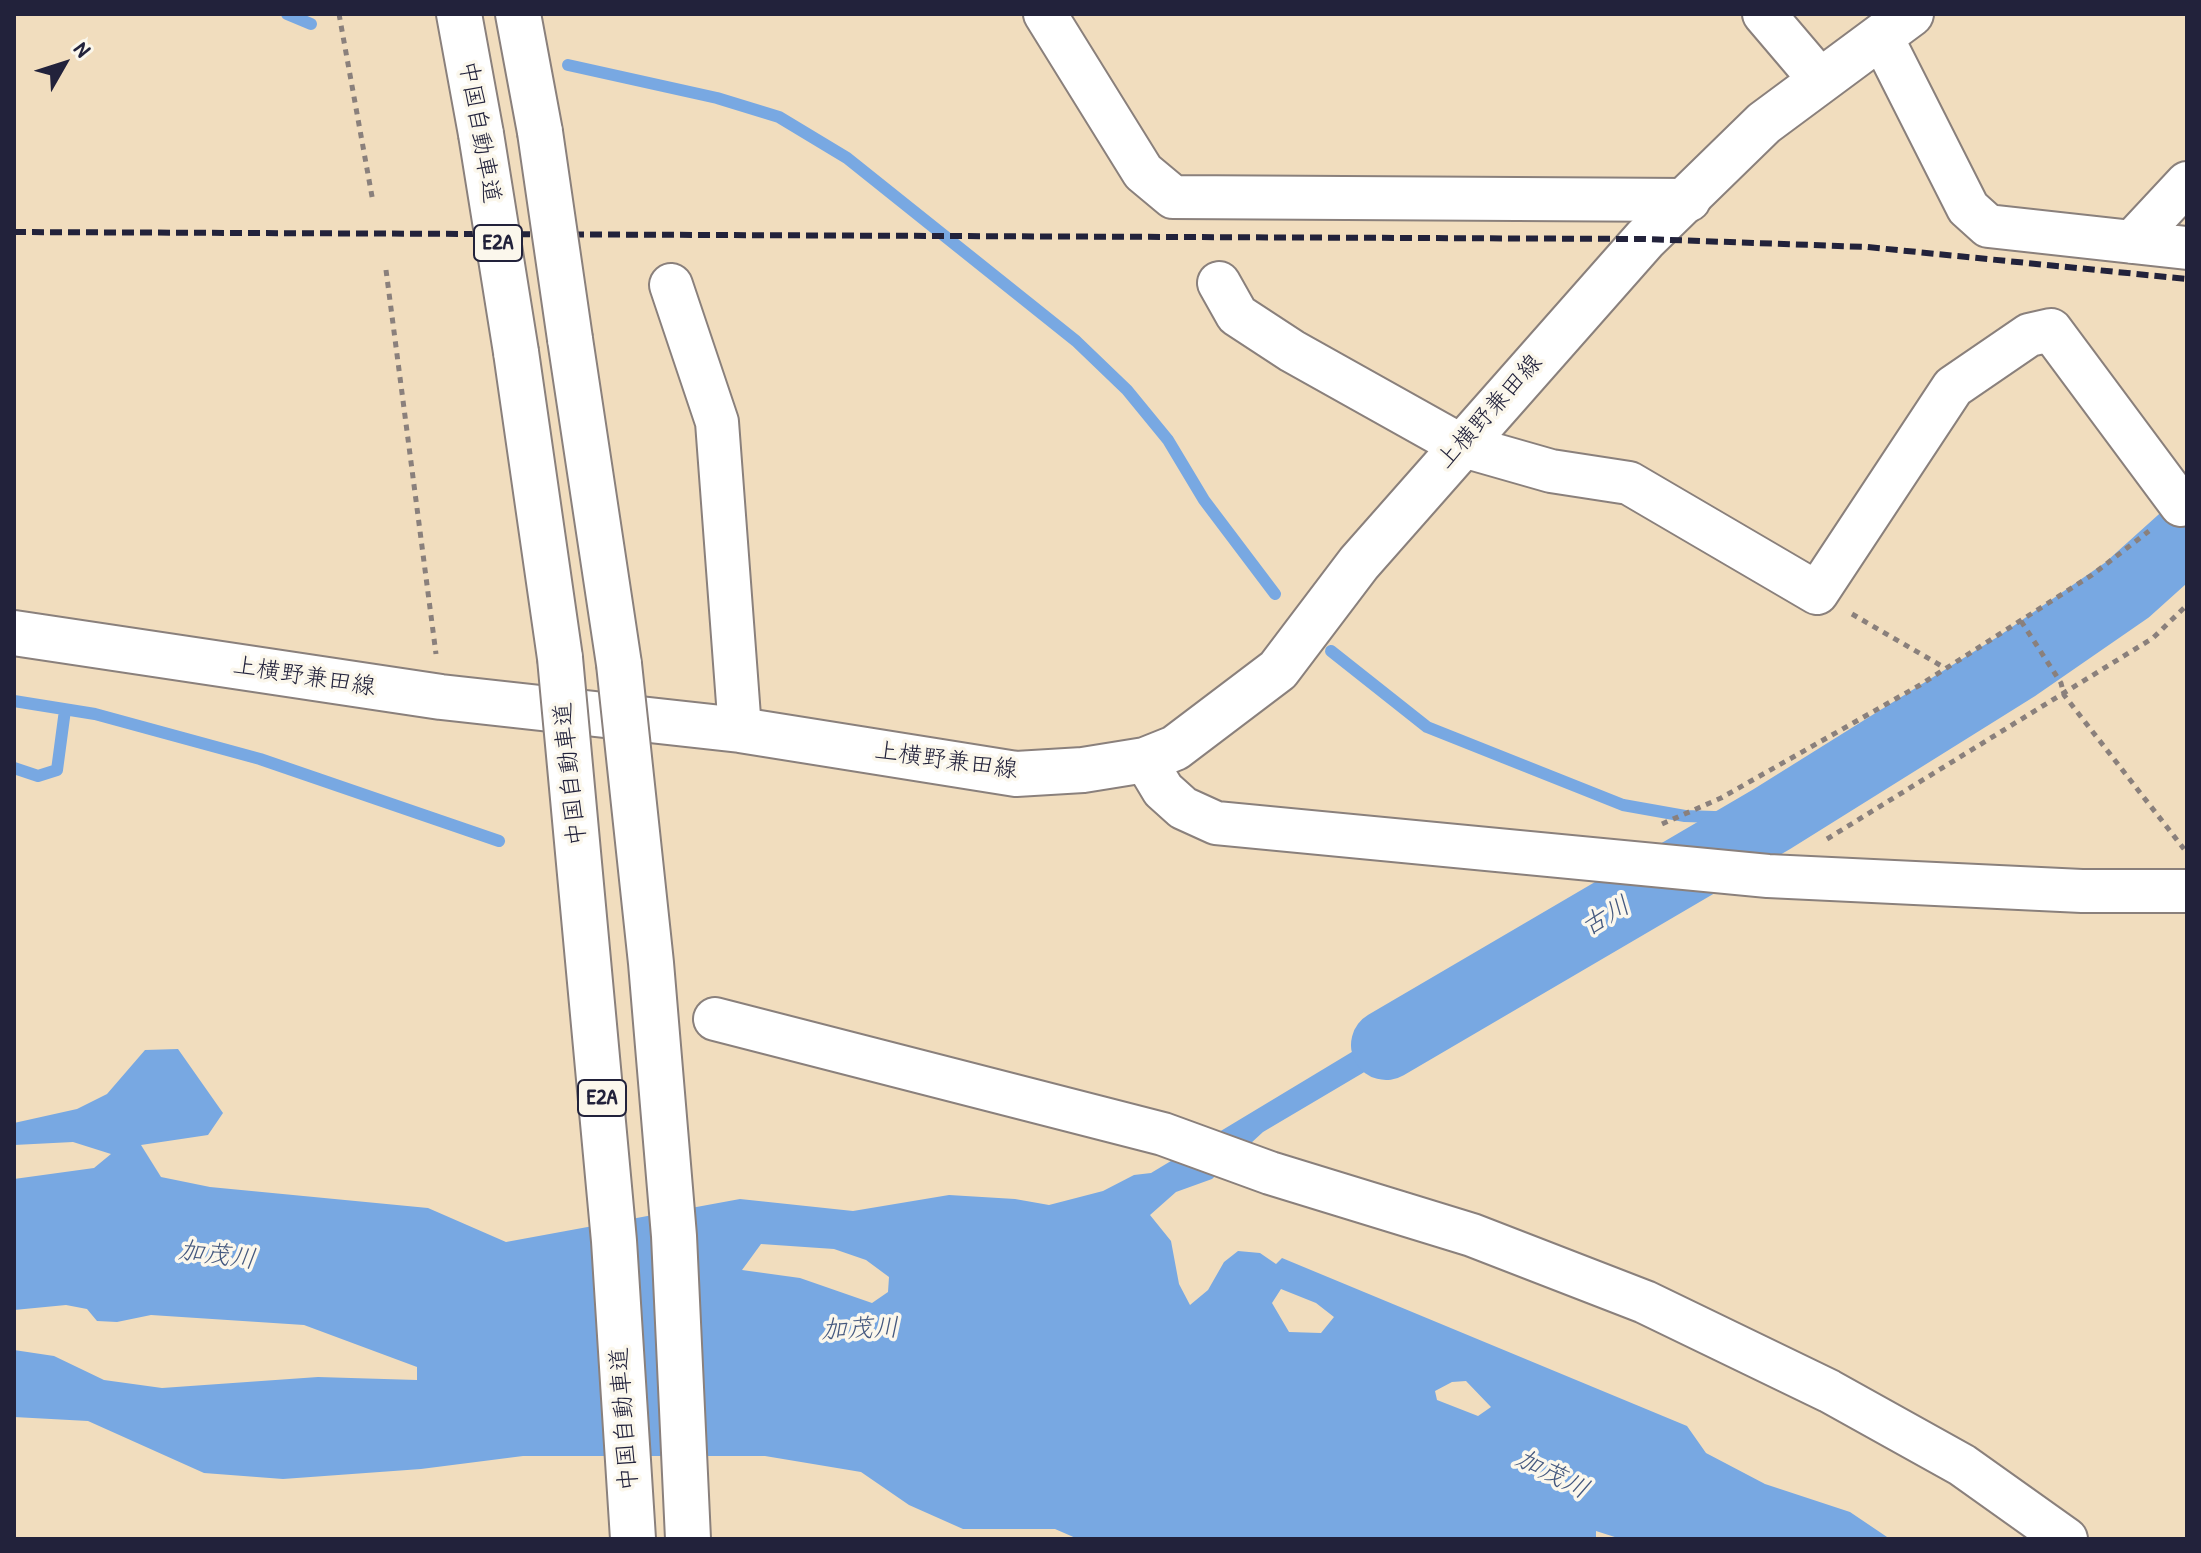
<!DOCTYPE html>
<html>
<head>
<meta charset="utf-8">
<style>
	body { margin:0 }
	#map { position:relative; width:2201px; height:1553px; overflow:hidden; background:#f1ddbe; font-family:"Patrick Hand",sans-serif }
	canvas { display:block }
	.frame { position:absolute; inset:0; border:16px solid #22223b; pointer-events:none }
	.north { position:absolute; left:24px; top:24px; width:80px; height:80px; -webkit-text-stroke:6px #fbf7ec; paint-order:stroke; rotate:51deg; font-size:22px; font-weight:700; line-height:32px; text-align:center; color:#22223b }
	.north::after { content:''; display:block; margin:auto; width:28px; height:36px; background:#22223b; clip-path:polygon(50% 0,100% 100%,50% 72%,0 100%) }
</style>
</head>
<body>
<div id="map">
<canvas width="2201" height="1553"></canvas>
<div class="frame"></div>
<div class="north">N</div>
</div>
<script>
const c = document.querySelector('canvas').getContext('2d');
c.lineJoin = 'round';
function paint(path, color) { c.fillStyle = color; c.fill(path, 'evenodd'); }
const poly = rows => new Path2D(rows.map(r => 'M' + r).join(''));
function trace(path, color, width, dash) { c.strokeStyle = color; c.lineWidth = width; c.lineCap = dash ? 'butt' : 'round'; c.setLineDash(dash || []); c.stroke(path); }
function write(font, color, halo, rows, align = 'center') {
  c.font = font + ' "Patrick Hand","Klee One",sans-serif'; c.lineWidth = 7; c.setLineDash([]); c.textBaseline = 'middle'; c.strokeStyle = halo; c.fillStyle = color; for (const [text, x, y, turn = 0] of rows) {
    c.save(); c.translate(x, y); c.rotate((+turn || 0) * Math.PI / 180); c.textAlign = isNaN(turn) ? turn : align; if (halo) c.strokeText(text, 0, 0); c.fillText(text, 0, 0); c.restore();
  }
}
const water = poly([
	[1463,985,1476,1006,1263,1132,1212,1179,1176,1192,1150,1215,1171,1241,1179,1284,1190,1305,1208,1290,1224,1262,1238,1251,1260,1253,1276,1264,1282,1258,1687,1426,1706,1453,1765,1484,1850,1512,1890,1539,1621,1539,1596,1531,1596,1539,1078,1539,1055,1529,963,1529,909,1505,861,1472,765,1456,523,1456,421,1469,283,1479,204,1473,88,1421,14,1417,14,1350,54,1356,104,1380,162,1388,318,1377,417,1380,417,1367,304,1325,151,1315,117,1322,97,1321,87,1309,66,1305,14,1310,14,1179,94,1168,111,1154,73,1142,14,1145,14,1123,77,1109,107,1094,145,1050,178,1049,223,1113,208,1135,141,1145,161,1177,210,1187,428,1208,506,1242,740,1199,853,1211,949,1195,1015,1199,1049,1205,1103,1191,1134,1175,1151,1173],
	[761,1244,834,1249,866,1260,889,1277,888,1292,872,1303,800,1278,742,1270],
	[1281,1289,1316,1303,1334,1317,1321,1333,1289,1332,1272,1303],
	[1466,1381,1491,1407,1478,1416,1437,1400,1435,1391,1452,1382]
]);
const stream = poly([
	[287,14,311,24],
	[568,65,717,98,779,117,847,158,1076,341,1127,390,1168,440,1204,500,1275,594],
	[1331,651,1427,727,1623,805,1685,816,1772,819],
	[14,701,95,714,260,759,499,841],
	[14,768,38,776,57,770,65,710]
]);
const river = poly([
	[1386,1045,1772,819,2017,666,2127,590,2187,536]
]);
const path = poly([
	[339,14,373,202],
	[386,270,436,654],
	[1852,614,1945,668],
	[2021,621,2061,683,2064,695,2184,849],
	[1662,824,1721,798,1920,685,2092,575,2149,531],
	[1827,839,2153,638,2187,605]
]);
const minor = poly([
	[1045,14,1143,172,1173,197,1689,200],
	[1764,14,1821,81],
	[1881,36,1968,208,1988,226,2187,248],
	[2132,242,2187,183],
	[1219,283,1237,315,1292,351,1460,445,1551,471,1629,483,1817,593,1953,387,2029,335,2051,330,2181,505],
	[671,285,717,422,740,730],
	[1145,760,1163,790,1183,808,1216,823,1768,876,2082,891,2187,891],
	[715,1019,1163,1134,1270,1173,1472,1235,1645,1302,1829,1391,1962,1465,2066,1539]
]);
const secondary = poly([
	[14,633,441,697,740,730,1016,774,1083,770,1145,760,1175,748,1278,670,1359,563,1645,239,1764,123,1911,14]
]);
const motorway = poly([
	[459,14,481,134],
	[518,14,540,132],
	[570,339,619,664],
	[516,352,560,658]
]);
const rail = poly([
	[14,232,1645,239,1867,247,2187,279]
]);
const motorwayBridge = poly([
	[540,132,570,339],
	[481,134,516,352],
	[560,658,614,1241,633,1539],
	[619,664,651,963,674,1236,688,1539]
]);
const shields = [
	[498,243,48],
	[602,1098,48]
];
const shieldNames = [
	["E2A",498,243],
	["E2A",602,1098]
];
const streetNames = [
	["中国自動車道",479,132,80],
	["上横野兼田線",1490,412,-48],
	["上横野兼田線",304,677,9],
	["上横野兼田線",946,761,8],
	["中国自動車道",571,774,-96],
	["中国自動車道",625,1419,-94]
];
const waterNames = [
	["古川",1606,917,-30],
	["加茂川",217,1256,7],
	["加茂川",860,1330,-2],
	["加茂川",1552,1475,27]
];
paint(water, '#78a8e2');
trace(stream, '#78a8e2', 12);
trace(river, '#78a8e2', 70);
trace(minor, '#8a807c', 46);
trace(secondary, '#8a807c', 48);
trace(motorway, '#8a807c', 48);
trace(path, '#8a807c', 5, [6, 6]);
trace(minor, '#fff', 42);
trace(secondary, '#fff', 44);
trace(motorway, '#fff', 44);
trace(rail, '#22223b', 6, [12, 6]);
trace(motorwayBridge, '#8a807c', 48, []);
trace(motorwayBridge, '#fff', 44);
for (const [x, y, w] of shields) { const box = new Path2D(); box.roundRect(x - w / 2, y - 18, w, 36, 6); c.fillStyle = '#fbf7ec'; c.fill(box); trace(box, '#22223b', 2); }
write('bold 22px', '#22223b', null, shieldNames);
write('24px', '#22223b', '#fbf7ec', streetNames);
write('italic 26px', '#44587e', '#fbf7ec', waterNames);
</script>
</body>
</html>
